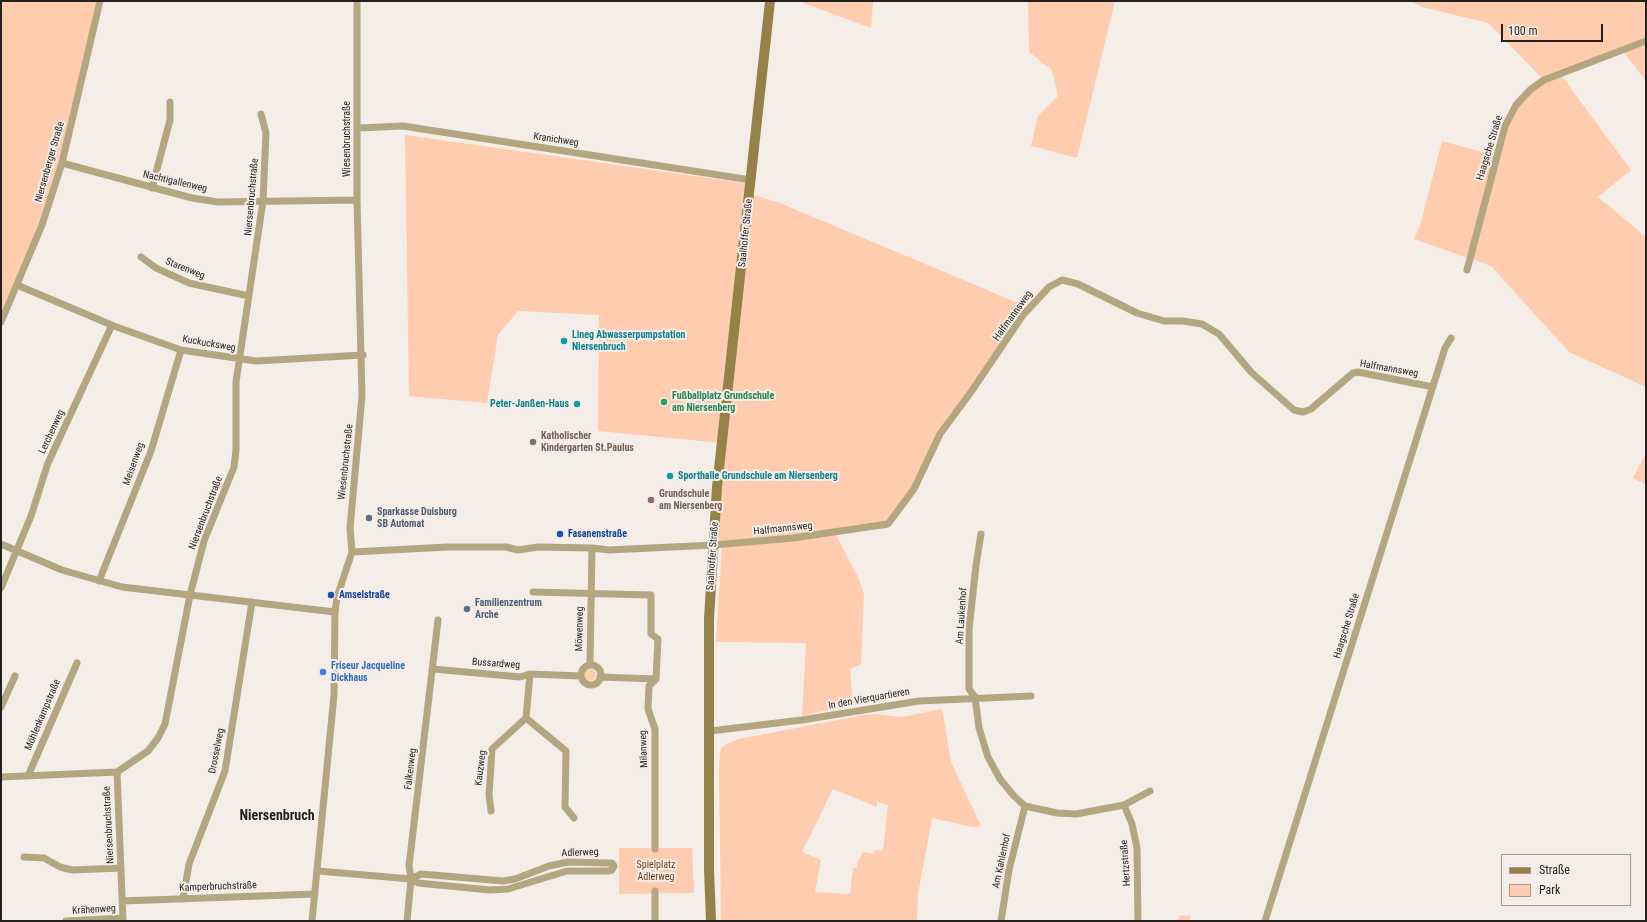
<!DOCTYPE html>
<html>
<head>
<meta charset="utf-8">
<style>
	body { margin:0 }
	#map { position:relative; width:1647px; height:922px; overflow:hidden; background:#f5ede8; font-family:"Roboto Condensed",sans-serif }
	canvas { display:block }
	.frame { position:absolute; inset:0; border:2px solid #221f1d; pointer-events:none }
	.legend { position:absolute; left:1501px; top:854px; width:130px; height:52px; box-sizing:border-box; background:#f5ede8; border:1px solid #a19b97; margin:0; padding:5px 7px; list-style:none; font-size:12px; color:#221f1d }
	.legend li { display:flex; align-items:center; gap:8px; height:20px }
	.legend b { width:20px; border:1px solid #a19b97 }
	.scale { position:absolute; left:1501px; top:24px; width:102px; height:18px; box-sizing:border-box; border:2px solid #221f1d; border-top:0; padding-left:5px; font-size:12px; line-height:14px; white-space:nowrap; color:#221f1d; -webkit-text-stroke:3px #f5ede8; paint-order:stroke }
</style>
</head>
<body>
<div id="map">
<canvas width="1647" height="922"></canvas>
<div class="frame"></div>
<ul class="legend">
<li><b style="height:5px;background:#958248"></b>Straße</li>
<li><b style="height:11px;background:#ffccaf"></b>Park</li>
</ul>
<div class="scale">100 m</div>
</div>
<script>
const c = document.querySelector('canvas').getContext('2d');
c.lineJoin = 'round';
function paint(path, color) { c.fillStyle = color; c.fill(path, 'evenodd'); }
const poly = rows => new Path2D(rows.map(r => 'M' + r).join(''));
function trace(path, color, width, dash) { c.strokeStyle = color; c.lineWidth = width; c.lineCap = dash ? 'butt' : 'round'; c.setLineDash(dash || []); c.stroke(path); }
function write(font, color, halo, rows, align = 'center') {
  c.font = font + ' "Roboto Condensed",sans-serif'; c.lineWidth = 4; c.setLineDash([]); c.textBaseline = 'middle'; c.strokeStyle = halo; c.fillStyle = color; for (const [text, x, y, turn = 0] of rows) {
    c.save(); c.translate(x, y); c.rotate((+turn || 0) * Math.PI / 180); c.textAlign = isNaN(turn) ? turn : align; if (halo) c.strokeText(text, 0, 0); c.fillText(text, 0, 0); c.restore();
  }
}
const green = poly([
	[1,1,100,1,59,165,17,286,1,323],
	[798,1,873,1,871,28],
	[1028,1,1115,1,1077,158,1031,146,1038,116,1058,96,1052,70,1029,52],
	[1410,1,1646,1,1646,81,1622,50,1561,75,1631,170,1598,197,1646,237,1646,387,1569,352,1491,266,1414,239,1420,226,1442,141,1497,156,1511,114,1544,80,1488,23,1422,7],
	[405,135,751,184,750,194,780,203,1030,308,938,436,914,489,885,527,835,533,859,579,864,594,861,664,850,669,853,704,802,716,806,643,716,642,722,546,714,545,722,443,598,431,599,315,518,311,498,335,487,403,409,396],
	[1646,453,1646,485,1633,478],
	'584 675a6 6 0 1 1 12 0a6 6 0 1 1-12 0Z',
	[942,709,951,762,981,826,973,827,932,818,918,894,917,921,721,921,719,769,720,752,722,747,726,744,739,739,864,715,876,714,902,717],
	[833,789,877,807,877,802,888,805,883,851,875,850,874,854,863,852,857,864,857,868,853,868,850,894,815,892,821,860,802,852],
	[619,848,692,848,694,893,619,894],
	[1180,915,1190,916,1190,921,1177,921]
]);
const minor = poly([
	[358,128,403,126,751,180],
	[62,163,192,198,218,202,357,200],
	[152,188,170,120,170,102],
	[141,257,156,268,189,283,249,296],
	[1467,270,1505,126,1516,105,1531,89,1544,80,1646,41],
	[17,285,114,326,181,350,256,361,363,355],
	[1,322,42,225,62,163,100,1],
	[1,544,62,570,122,587,335,612],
	[352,552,448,547,506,547,518,550,538,547,592,548,609,550,714,545,793,538,888,524,914,489,940,434,971,392,1023,315,1049,287,1062,280,1078,284,1137,313,1164,321,1183,321,1202,324,1219,334,1251,372,1294,410,1303,412,1311,409,1353,373,1358,372,1433,387],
	[99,581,151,451,181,350],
	[1,588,31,516,48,463,112,325],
	[533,592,651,595,651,634,658,639,656,679,649,686,648,709,655,729,655,849],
	[590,665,592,548],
	'581 675a10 10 0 1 1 20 0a10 10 0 1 1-20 0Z',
	[433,669,520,677,530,674,581,676],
	[530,674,526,718,566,751,565,807,574,818],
	[600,677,656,679],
	[975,697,979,728,988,757,1000,779,1014,796,1025,806,1057,813,1076,814,1124,805,1150,791],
	[975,697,969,689,969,629,976,565,981,534],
	[1,707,15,676],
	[710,731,802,720,919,701,1031,696],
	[117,772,123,921],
	[28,776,77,663],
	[1,777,117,772,148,751,158,738,165,724,190,595,204,541,234,467,236,450,236,382,263,201,266,133,261,114],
	[1124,805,1132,824,1137,848,1138,921],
	[491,811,489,795,492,749,526,718],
	[24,857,44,858,60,867,72,870,121,868],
	[318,871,411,879,418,883,490,890,508,889,567,871,608,871,612,870,614,866,612,863,607,863,568,862,549,866,515,879,503,881,421,874,411,879],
	[183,899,189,864,225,771,252,602],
	[122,901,315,894],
	[66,921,123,918],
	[312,921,334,695,335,612,337,597,352,552,350,528,362,396,357,200,357,1],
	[407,921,411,879,409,866,438,620],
	[655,921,655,891],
	[1001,921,1009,870,1025,806],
	[1265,921,1445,348,1451,338]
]);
const secondary = poly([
	[711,921,709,869,709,619,717,487,770,1]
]);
const markers = [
	[564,341,4,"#0f9aa8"],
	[664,402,4,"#2e9e5b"],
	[577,404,4,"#0f9aa8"],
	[533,442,4,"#8d6e63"],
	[670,476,4,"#0f9aa8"],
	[651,500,4,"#8d6e63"],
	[369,518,4,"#5c6f8a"],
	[560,534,4,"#1a4fb4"],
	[331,595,4,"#1a4fb4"],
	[467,609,4,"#5c6f8a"],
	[323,672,4,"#3f7fe0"]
];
const streetNames = [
	["Wiesenbruchstraße",347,139,-90],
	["Kranichweg",556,140,9],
	["Haagsche Straße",1490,148,-73],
	["Niersenberger Straße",50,162,-74],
	["Nachtigallenweg",175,182,13],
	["Niersenbruchstraße",252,197,-85],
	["Saalhoffer Straße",746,233,-84],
	["Starenweg",185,269,22],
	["Halfmannsweg",1013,316,-54],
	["Kuckucksweg",209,344,10],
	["Halfmannsweg",1389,369,10],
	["Lerchenweg",52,432,-65],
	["Wiesenbruchstraße",346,462,-84],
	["Meisenweg",134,464,-70],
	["Niersenbruchstraße",206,513,-69],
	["Halfmannsweg",783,529,-6],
	["Saalhoffer Straße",713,556,-86],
	["Am Laukenhof",962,616,-86],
	["Haagsche Straße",1347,626,-73],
	["Möwenweg",580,629,-89],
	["Bussardweg",496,664,4],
	["In den Vierquartieren",869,699,-10],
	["Möhlenkampstraße",43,715,-67],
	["Milanweg",644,749,-92],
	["Drosselweg",217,751,-79],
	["Kauzweg",481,768,-83],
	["Falkenweg",411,769,-83],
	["Niersenbruchstraße",109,825,-93],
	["Adlerweg",580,853,-2],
	["Am Kahlenhof",1002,861,-78],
	["Hertzstraße",1126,863,-94],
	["Kamperbruchstraße",218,887,-2],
	["Krähenweg",94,910,-3]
];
const cultureNames = [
	["Lineg Abwasserpumpstation",572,335],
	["Niersenbruch",572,347],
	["Peter-Janßen-Haus",569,404,"right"],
	["Sporthalle Grundschule am Niersenberg",678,476]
];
const leisureNames = [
	["Fußballplatz Grundschule",672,396],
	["am Niersenberg",672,408]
];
const educationNames = [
	["Katholischer",541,436],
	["Kindergarten St.Paulus",541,448],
	["Grundschule",659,494],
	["am Niersenberg",659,506]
];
const serviceNames = [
	["Sparkasse Duisburg",377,512],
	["SB Automat",377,524],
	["Familienzentrum",475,603],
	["Arche",475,615]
];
const transitNames = [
	["Fasanenstraße",568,534],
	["Amselstraße",339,595]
];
const shopNames = [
	["Friseur Jacqueline",331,666],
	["Dickhaus",331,678]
];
const parkNames = [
	["Spielplatz",656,865],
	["Adlerweg",656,877]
];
const districtNames = [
	["Niersenbruch",277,816]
];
paint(green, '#ffccaf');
trace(minor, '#b3a680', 7);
trace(secondary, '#958248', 10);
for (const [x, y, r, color] of markers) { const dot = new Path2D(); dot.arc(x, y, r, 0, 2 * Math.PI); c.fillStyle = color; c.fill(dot); trace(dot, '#f5ede8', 1.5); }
write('10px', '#221f1d', '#f5ede8', streetNames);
write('bold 10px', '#0d838f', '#f5ede8', cultureNames, 'left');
write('bold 10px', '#27864d', '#f5ede8', leisureNames, 'left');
write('bold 10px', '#785e54', '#f5ede8', educationNames, 'left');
write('bold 10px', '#4e5e75', '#f5ede8', serviceNames, 'left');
write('bold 10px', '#164399', '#f5ede8', transitNames, 'left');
write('bold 10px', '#366cbe', '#f5ede8', shopNames, 'left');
write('10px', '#703a16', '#f5ede8', parkNames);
write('bold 14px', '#221f1d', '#f5ede8', districtNames);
</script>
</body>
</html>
